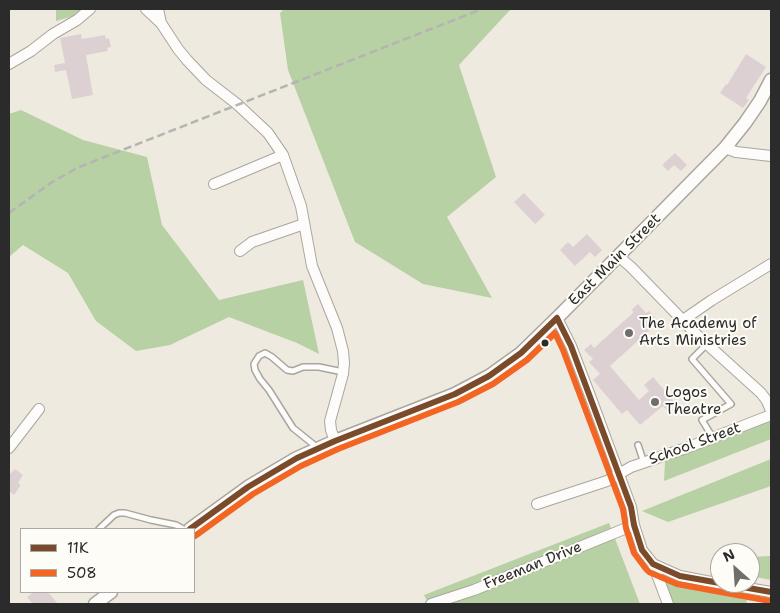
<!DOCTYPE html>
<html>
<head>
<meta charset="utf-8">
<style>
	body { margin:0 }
	#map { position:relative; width:780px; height:613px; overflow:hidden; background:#efeadf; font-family:"Shantell Sans",sans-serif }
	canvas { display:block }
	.frame { position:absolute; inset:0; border:10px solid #2b2b2b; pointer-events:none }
	.legend { position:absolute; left:20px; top:528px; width:175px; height:65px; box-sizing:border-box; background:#fdfcf7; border:1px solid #a9a8a5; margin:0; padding:6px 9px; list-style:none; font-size:15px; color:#2b2b2b }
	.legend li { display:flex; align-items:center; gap:10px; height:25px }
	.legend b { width:25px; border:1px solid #a9a8a5 }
	.north { position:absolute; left:710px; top:543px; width:50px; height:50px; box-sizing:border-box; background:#fdfcf7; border:1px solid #a9a8a5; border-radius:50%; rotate:334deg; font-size:14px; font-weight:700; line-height:20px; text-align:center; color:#2b2b2b }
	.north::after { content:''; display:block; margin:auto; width:18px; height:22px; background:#706e6a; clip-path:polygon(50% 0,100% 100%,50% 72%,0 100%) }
</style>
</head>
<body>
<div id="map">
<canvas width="780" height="613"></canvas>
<div class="frame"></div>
<ul class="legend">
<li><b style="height:6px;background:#7a4b2a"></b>11K</li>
<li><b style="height:6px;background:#f26522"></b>508</li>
</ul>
<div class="north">N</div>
</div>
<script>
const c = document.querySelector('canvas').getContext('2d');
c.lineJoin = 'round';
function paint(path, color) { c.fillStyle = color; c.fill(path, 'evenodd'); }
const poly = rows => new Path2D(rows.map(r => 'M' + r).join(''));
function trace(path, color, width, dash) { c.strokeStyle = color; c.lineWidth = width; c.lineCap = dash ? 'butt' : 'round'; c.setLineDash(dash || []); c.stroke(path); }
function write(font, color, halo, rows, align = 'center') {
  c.font = font + ' "Shantell Sans",sans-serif'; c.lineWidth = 4; c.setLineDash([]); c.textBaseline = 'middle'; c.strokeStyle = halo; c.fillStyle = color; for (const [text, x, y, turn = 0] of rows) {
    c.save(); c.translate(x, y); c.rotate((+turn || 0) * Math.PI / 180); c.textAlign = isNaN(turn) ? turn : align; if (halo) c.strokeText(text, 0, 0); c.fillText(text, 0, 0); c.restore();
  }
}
const forest = poly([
	[56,9,81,9,81,14,56,21],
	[284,9,513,9,509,11,459,65,496,177,447,217,492,298,423,284,355,242,288,70,280,13],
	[21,110,83,140,147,157,162,225,219,300,303,280,319,354,297,343,229,317,170,345,136,351,96,321,68,273,23,245,9,257,9,114],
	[771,419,771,439,664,481,665,462],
	[771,459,771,486,668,522,642,511],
	[609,523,640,604,429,604,424,595],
	[771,556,771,580,750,576,750,557],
	[663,578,747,600,746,604,672,604]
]);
const building = poly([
	[81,34,82,39,105,35,106,39,109,38,111,47,107,48,108,51,86,55,93,95,72,99,66,70,55,72,54,65,65,63,60,38],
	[746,54,766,67,746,98,749,100,743,108,720,93,726,84,727,85],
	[675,153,687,165,681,171,674,165,668,171,662,165],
	[524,193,545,215,535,224,514,202],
	[587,234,602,250,595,257,590,252,575,266,560,250,568,242,573,247],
	[638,304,646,313,649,311,659,322,610,366,639,400,649,391,644,385,653,377,676,404,667,411,663,406,640,425,627,410,622,414,593,380,600,374,589,362,593,359,584,350,591,344,594,348,634,312,631,310],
	[15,469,23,475,18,483,21,485,14,495,9,491,9,475],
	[34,592,48,592,58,604,33,604,27,597]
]);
const service = poly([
	[707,344,692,359,731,404,702,420,713,438],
	[638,445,644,463],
	[318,448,293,428,269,390,260,379,255,370,254,364,259,356,265,353,272,357,287,370,293,371,303,367,319,367,343,372],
	[99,529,114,515,119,513,125,513,151,520,176,525,183,529]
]);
const minor = poly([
	[146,9,161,23],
	[158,9,161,23,178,49,187,60,206,80,237,104,268,133,283,155,301,206,312,266,337,328,343,351,344,363,343,374,330,421,331,430,335,441],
	[9,64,31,51,53,34,77,20,90,9],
	[725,148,736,152,771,156],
	[214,184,283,155],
	[240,251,252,242,304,224],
	[618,256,631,267,698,336,761,393,767,401,771,411],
	[557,318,571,346,592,401,631,507,634,525,642,550,653,564,668,604],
	[683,320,712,300,771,264],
	[9,448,39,409],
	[537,504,607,481,631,467,689,447,771,415],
	[653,564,680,576,706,581,771,592],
	[431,604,474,590,634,525]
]);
const tertiary = poly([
	[190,529,248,487,297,458,335,441,455,394,489,376,521,353,559,316,725,148,745,123,760,101,771,80],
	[95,604,111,592]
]);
const rail = poly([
	[9,213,52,182,79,167,482,9]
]);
const bus1 = poly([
	[557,318,571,346,631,507,634,525,642,550,653,564],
	[190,529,248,487,297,458,335,441,455,394,489,376,521,353,557,318],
	[653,564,680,576,771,592]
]);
const bus2 = poly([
	[195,536,253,494,301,466,338,449,458,402,493,384,527,360,555,333,563,350,623,509,626,528,634,553,646,569,649,572,677,584,770,601]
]);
const markers = [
	[629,333,5,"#706e6a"],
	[545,343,4.5,"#2b2b2b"],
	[655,402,5,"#706e6a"]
];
const streetNames = [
	["East Main Street",615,260,-45],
	["School Street",695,444,-20],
	["Freeman Drive",533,566,-22]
];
const poiNames = [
	["The Academy of",639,324],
	["Arts Ministries",639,341],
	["Logos",665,393],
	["Theatre",665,410]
];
paint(forest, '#b7d0a4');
paint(building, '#ddd0d3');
trace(service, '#a9a69f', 8);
trace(minor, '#a9a69f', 12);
trace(tertiary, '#a9a69f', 15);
trace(service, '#fdfcfa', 5);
trace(minor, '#fdfcfa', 10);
trace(tertiary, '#fdfcfa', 12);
trace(rail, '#b4b4b2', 2.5, [8, 4]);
trace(bus1, '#7a4b2a', 6);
trace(bus2, '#f26522', 6);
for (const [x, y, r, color] of markers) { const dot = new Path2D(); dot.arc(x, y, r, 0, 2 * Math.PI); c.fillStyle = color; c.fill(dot); trace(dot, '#fdfcf7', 2); }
write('15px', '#2b2b2b', '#fdfcf7', streetNames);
write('15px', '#2b2b2b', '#fdfcf7', poiNames, 'left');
</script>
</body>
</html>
